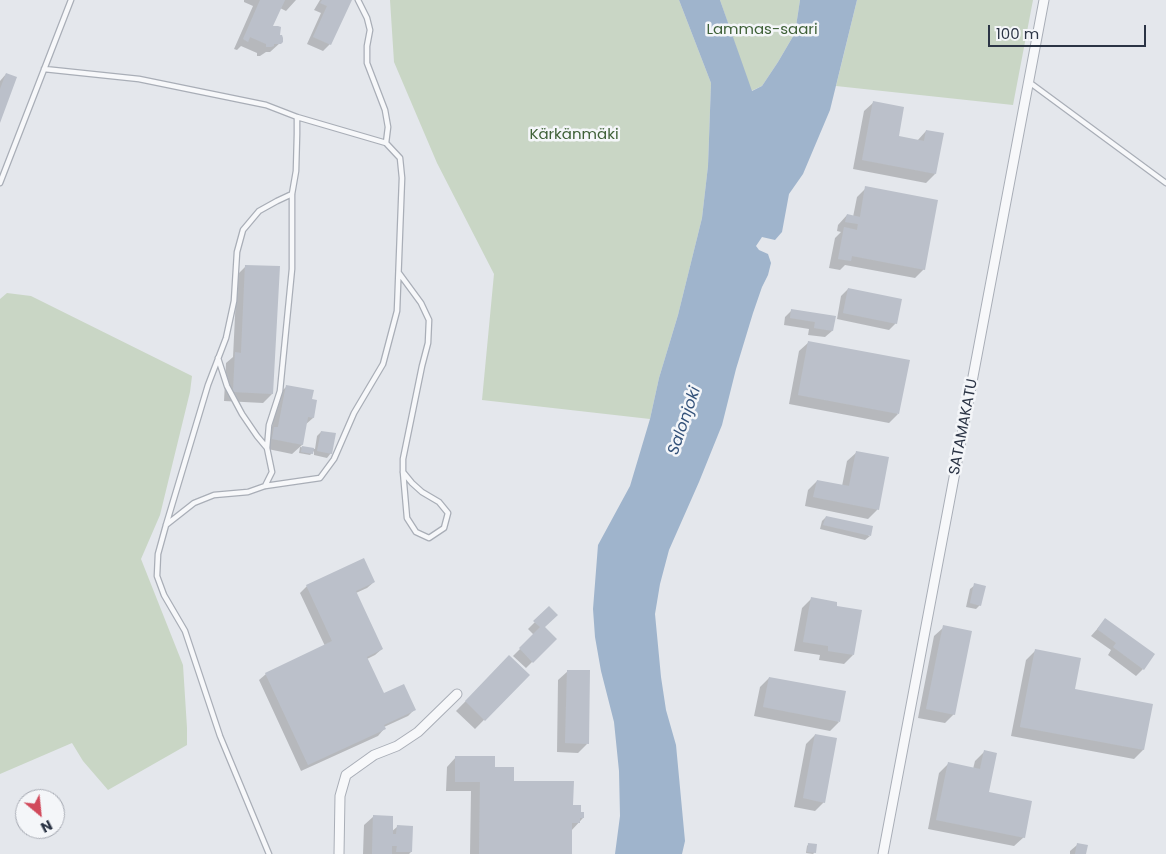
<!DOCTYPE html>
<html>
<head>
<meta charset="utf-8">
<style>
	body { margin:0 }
	#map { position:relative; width:1166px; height:854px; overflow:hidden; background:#e4e7ec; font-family:Poppins,sans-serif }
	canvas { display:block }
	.north { position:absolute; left:15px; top:789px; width:50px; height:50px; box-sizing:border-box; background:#f4f6f9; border:1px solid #a4a8b1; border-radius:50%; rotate:152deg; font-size:14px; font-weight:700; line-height:20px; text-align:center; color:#2b3445 }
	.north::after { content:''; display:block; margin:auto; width:18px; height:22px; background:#d1495b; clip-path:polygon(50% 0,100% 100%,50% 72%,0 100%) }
	.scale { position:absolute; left:988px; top:25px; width:158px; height:22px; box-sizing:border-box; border:2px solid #2b3445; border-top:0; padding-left:6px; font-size:15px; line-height:18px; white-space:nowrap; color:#2b3445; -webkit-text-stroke:4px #f4f6f9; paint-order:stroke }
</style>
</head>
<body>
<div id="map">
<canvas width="1166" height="854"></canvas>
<div class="north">N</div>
<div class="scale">100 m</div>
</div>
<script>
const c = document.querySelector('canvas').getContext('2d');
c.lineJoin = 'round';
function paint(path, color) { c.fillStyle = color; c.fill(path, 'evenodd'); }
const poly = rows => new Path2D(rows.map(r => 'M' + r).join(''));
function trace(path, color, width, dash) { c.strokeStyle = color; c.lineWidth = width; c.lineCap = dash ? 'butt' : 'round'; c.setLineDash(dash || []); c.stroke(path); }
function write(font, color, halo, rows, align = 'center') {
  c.font = font + ' Poppins,sans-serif'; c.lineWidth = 5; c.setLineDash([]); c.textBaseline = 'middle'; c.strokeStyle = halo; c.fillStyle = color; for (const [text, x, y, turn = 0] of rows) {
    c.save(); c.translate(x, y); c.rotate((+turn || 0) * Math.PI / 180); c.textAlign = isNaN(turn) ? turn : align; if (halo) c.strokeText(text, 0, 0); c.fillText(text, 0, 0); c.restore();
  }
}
const green = poly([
	[390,0,679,0,711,83,708,166,702,218,678,315,659,378,650,419,482,400,494,274,437,163,394,62],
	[720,0,800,0,795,33,778,62,762,86,751,91],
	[857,0,1033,0,1013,105,836,86],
	[7,293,31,296,192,376,190,392,160,515,141,559,183,665,187,728,187,745,108,790,83,761,72,743,0,774,0,299]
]);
const water = poly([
	[679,0,720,0,752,91,762,86,778,62,795,33,800,0,857,0,830,110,803,174,789,194,782,232,775,240,762,237,756,246,759,250,768,254,771,263,768,275,762,287,753,313,736,369,722,425,699,482,669,550,660,584,655,614,661,677,666,710,676,745,685,841,682,854,615,854,620,816,619,771,614,722,601,671,595,637,593,609,598,545,630,486,650,419,659,378,678,315,702,218,708,166,711,83]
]);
const shadow = poly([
	[244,0,296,0,286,11,280,8,272,27,279,35,280,43,270,52,266,52,260,56,257,56,257,53,241,46,237,50,234,49,253,6,244,2],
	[320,0,347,0,330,44,323,51,307,44,321,13,314,10],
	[6,74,0,120,0,81],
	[874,102,897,137,917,141,926,131,935,174,926,183,853,169,864,111],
	[866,188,924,269,915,278,845,265,840,270,829,268,835,238,841,232,837,231,838,225,847,215,853,217,857,197],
	[246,266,272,394,263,403,224,401,226,363,233,357,237,275],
	[848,289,896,323,889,330,837,319,841,296],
	[792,310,834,317,832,331,825,337,808,335,809,329,784,325,785,317],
	[809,342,898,414,889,423,789,404,799,351],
	[287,386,310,400,313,418,305,425,302,445,292,454,263,448,265,437,271,432,278,395],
	[321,432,331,453,327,458,314,455,314,451,310,455,299,453,300,447,315,449,317,436],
	[857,452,888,458,877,510,868,519,805,506,808,490,817,481,842,486,847,461],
	[826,517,870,536,865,540,820,529,822,521],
	[374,582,367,588,356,593,382,649,375,655,367,659,383,695,415,709,408,716,384,727,384,729,378,736,301,771,259,680,266,674,325,646,300,593,307,586],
	[975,585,980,605,976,609,966,607,970,589],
	[811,599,853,655,844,664,819,660,820,655,794,651,802,608],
	[549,608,543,627,555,639,526,668,513,656,534,635,528,629],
	[1106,619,1143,669,1136,676,1108,655,1111,650,1091,636],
	[944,627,954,714,945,723,918,718,934,636],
	[1035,651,1073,690,1152,705,1143,750,1134,759,1011,736,1026,660],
	[509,657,528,675,475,729,456,711],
	[568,671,587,744,578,753,557,752,558,680],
	[769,678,839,722,830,731,754,716,760,687],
	[815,735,824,802,815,811,794,807,806,744],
	[984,752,988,793,1024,837,1014,846,928,829,939,773,948,764,973,769,975,761],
	[456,757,493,768,513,782,572,806,583,818,571,831,570,854,470,854,471,791,446,791,447,767],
	[374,816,391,832,397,827,411,852,409,854,363,854,364,825],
	[809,844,815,852,813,854,806,853,807,846],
	[1077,845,1085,854,1070,854,1070,851]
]);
const building = poly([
	[260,0,285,0,273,26,278,26,281,27,280,35,282,35,283,38,283,42,281,44,274,44,274,46,271,47,266,47,266,44,250,37,248,42,243,39],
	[322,0,352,0,331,45,313,37,327,6,320,3],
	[6,73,17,77,0,123,0,89],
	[873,101,904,107,899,136,924,141,926,130,944,133,936,174,862,160],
	[865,186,938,200,925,270,852,256,851,261,838,259,844,227,857,230,858,224,845,222,847,214,860,217],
	[245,265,280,266,273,394,233,392,235,352,241,353],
	[848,288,902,299,897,324,843,313],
	[791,309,836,316,833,331,814,328,815,322,790,318],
	[808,341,910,360,899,414,798,395],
	[286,385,314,390,312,399,317,400,314,418,308,417,303,445,272,439,274,427,278,427],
	[321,431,336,433,332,454,317,451],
	[302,446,314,448,313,454,301,452],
	[856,451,889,457,879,510,813,497,817,480,849,486],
	[826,516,873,526,871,536,823,525],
	[364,558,375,582,356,591,383,649,367,657,384,693,404,684,416,710,384,725,386,729,308,765,265,673,332,641,306,585],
	[974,583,986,586,981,606,970,603],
	[811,597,837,602,837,606,862,610,854,655,828,651,828,646,803,642],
	[549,606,558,615,545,627,557,639,533,663,519,648,540,627,533,621],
	[1105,618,1155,654,1144,670,1113,647,1116,643,1097,629],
	[943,625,972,631,955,715,926,709],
	[1035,649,1081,658,1075,689,1153,704,1144,750,1020,727],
	[509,655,530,675,485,721,465,701],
	[567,670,590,670,589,744,565,743],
	[769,677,846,691,840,722,763,707],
	[815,734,837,738,825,803,803,798],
	[984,750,997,753,989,792,1032,801,1025,838,936,820,948,762,980,769],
	[455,756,495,756,495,767,514,767,514,781,574,781,573,805,581,805,581,812,584,812,584,818,580,818,580,823,572,823,572,854,479,854,480,782,455,782],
	[373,815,393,816,393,834,396,834,397,825,413,826,412,852,396,852,397,846,392,846,392,854,372,854],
	[808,843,817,844,816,853,807,852],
	[1077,843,1088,845,1086,854,1075,854]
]);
const lane = poly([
	[358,0,367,18,370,30,367,46,367,63,385,110,388,127,386,143],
	[44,69,139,79,266,105,297,117,386,143,400,158,402,178,397,311,383,364,354,413,334,459,320,478,265,486,248,492,214,495,194,503,166,525],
	[1029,82,1166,183],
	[0,183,71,0],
	[399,273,421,303,429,320,428,343,422,366,403,459,403,472,407,518,416,532,429,538,444,528,448,513,439,502,422,492,412,483,403,472],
	[218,358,227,386,242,414,257,436,267,448],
	[265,486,272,472,267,448,269,425,280,391,292,269,292,194,296,171,297,134,297,117],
	[269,854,220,736,185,631,164,595,157,576,158,554,166,525,208,385,226,338,234,301,237,252,243,230,259,211,277,201,292,194]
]);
const street = poly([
	[339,854,340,796,346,775,374,755,397,746,418,732,457,694],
	[883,854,1044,0]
]);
const parkNames = [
	["Lammas-saari",762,30],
	["Kärkänmäki",574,135]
];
const streetNames = [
	["SATAMAKATU",964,427,-79]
];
const waterNames = [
	["Salonjoki",685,421,-71]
];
paint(green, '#c9d6c5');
paint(water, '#9fb4cc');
paint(shadow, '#0003');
paint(building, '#bbc0ca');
trace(lane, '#a9aeb7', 7);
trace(street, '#a9aeb7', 11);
trace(lane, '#f7f8fa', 4.5);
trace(street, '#f7f8fa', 9);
write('15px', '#3f6138', '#f4f6f9', parkNames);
write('15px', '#2b3445', '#f4f6f9', streetNames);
write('italic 16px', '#34527a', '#f4f6f9', waterNames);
</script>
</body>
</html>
